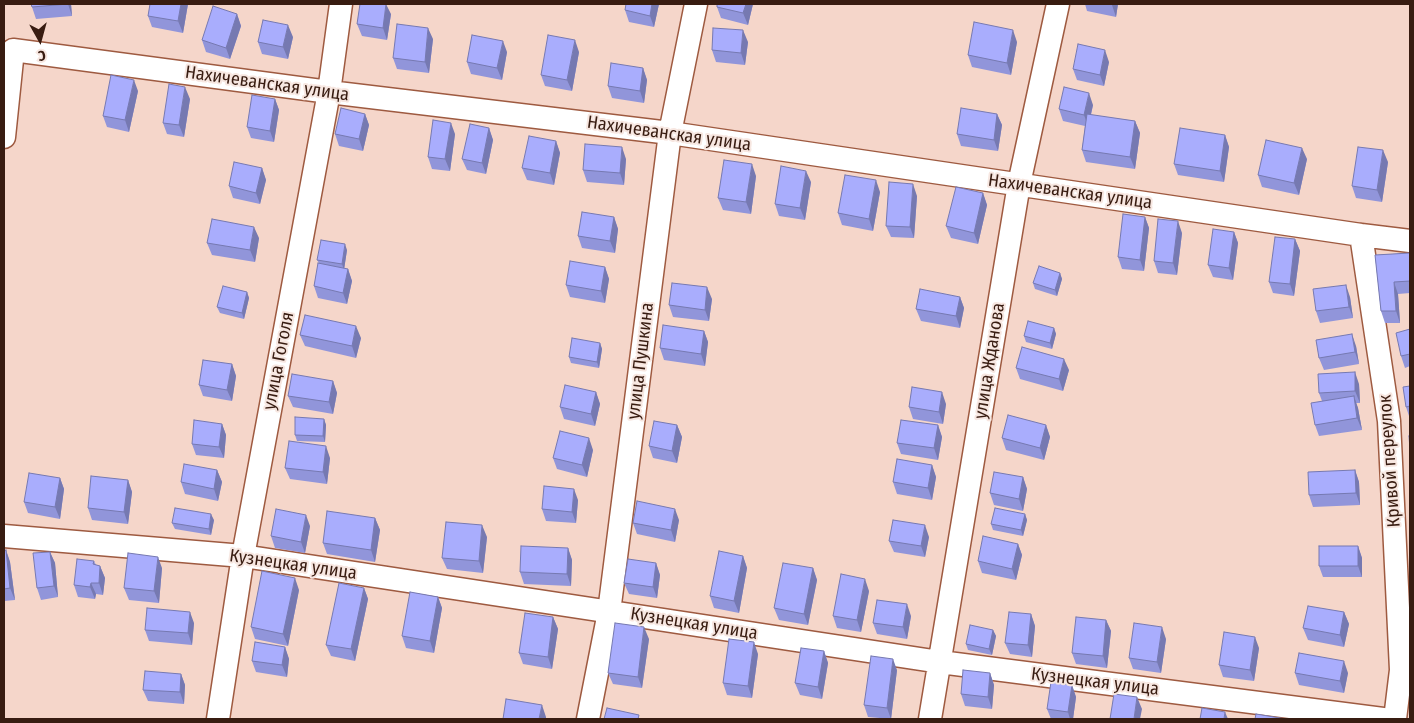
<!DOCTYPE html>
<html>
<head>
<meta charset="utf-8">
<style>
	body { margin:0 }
	#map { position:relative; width:1414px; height:723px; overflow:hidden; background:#f5d6ca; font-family:"Fira Sans Condensed",sans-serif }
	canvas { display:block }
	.frame { position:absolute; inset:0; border:5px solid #381c11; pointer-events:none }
	.north { position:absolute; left:15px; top:15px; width:50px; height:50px; -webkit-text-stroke:4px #f7e7e1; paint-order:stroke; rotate:173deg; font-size:14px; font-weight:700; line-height:20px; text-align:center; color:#381c11 }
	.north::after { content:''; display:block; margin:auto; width:18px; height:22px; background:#381c11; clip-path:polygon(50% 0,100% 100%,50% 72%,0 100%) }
</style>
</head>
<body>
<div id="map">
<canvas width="1414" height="723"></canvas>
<div class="frame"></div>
<div class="north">С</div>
</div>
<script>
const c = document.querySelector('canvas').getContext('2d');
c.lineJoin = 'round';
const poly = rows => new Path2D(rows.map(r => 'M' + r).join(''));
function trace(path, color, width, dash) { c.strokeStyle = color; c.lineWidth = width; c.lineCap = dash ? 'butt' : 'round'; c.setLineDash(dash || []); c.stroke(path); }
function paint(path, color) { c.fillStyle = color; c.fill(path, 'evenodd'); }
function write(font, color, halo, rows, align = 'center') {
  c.font = font + ' "Fira Sans Condensed",sans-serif'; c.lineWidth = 4; c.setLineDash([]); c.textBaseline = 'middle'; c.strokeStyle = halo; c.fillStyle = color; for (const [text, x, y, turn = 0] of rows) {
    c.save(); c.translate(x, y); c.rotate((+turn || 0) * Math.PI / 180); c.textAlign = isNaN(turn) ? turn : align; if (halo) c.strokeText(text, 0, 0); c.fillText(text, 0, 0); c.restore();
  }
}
const minor = poly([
	[4,137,13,50,329,92,670,133,1361,235,1410,241],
	[1361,235,1389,421,1401,670,1395,719],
	[4,536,243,556,940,662,1383,719],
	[218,719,243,556,329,92,341,4],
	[588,719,609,612,670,133,696,4],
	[930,719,1019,184,1058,4]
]);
const wall = poly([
	[31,4,71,4,72,16,36,19],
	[188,4,183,33,152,27,148,16],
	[659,4,654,27,629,22,625,10],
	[717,4,753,4,748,25,721,18,717,7],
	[1085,4,1118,4,1116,17,1087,11],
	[237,14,241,26,230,59,206,52,202,40],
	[391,14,387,40,362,36,357,24],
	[293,37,288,59,262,54,258,42],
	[433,39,429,73,397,69,393,58],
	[748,42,745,65,716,62,712,50],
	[1017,42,1011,75,972,67,968,55],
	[507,52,502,80,471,74,467,62],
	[579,52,572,91,545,86,541,75],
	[1109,62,1104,86,1077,80,1073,69],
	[643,68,647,80,644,103,612,98,608,86],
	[138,91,129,132,107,127,103,116],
	[190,99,184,137,167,134,163,123],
	[275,99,279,110,274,142,251,138,247,127],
	[1093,105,1091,115,1135,121,1140,133,1135,169,1086,162,1082,150,1085,126,1063,121,1059,109],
	[365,114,369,125,363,151,339,146,335,134],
	[997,114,1002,125,998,151,961,146,957,134],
	[489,128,493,140,486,174,467,170,462,159],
	[455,134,450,171,432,169,428,157],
	[1225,135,1229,147,1224,182,1178,175,1174,164],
	[556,141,560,153,554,185,527,180,522,168],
	[626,159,624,185,587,182,583,170],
	[1307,159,1299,195,1262,187,1258,175],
	[1388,162,1382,202,1356,198,1352,186],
	[262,168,266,180,260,204,233,198,229,186],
	[756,176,751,214,723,210,718,198],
	[811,182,805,220,779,216,775,204],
	[880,192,873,231,842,225,838,213],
	[983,193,987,205,978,244,951,238,946,226],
	[917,196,914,238,891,237,886,226],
	[614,217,618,229,615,253,582,248,578,236],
	[1145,217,1149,228,1144,271,1122,269,1118,257],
	[1234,232,1238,243,1233,280,1213,277,1208,265],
	[1182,233,1177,275,1158,273,1154,261],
	[259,238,255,262,212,255,207,243],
	[1295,239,1300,251,1294,296,1273,293,1269,282],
	[347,250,344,269,348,269,352,281,347,304,318,298,314,286,319,263,317,260],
	[1410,253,1410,293,1398,294,1400,323,1385,323,1381,311,1375,255],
	[605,267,609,279,605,303,570,297,566,285],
	[1060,273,1062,279,1057,296,1035,289,1033,283],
	[247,292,249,298,244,319,220,313,217,307],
	[960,297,964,308,960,328,921,321,916,309],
	[1350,297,1353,318,1320,323,1316,311],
	[712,299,709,321,673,317,669,305],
	[1054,328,1056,334,1052,349,1026,342,1024,336],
	[1410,329,1410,366,1405,368,1401,356],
	[704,331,708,342,705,366,664,360,660,348],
	[300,335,361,338,356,358,305,346],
	[600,343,602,349,599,368,571,363,569,357],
	[1356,346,1359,364,1324,370,1319,358],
	[232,364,236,376,232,401,203,396,199,385],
	[1016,368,1069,370,1063,391,1020,379],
	[333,381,337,393,333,414,293,407,288,396],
	[1359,384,1360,403,1356,403,1358,408,1362,430,1319,436,1315,425,1322,401,1319,393],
	[1410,386,1410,419,1406,407],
	[596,392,600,404,595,426,564,419,560,407],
	[946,404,943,424,913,419,909,407],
	[324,419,326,425,325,442,297,441,295,435],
	[222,424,226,435,224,458,196,455,192,444],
	[677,425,682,437,677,463,653,458,649,446],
	[938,425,942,437,938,460,901,454,897,443],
	[1046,425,1050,437,1044,460,1006,450,1002,438],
	[593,450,587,477,557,469,553,458],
	[330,458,327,484,290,479,285,468],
	[932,465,936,477,932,500,897,494,893,482],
	[217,470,222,482,218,501,185,494,181,482],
	[1355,470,1359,482,1360,505,1313,507,1309,495],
	[1023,477,1027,489,1023,511,994,505,990,493],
	[60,478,64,489,60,519,28,513,24,502],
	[128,480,132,492,128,524,92,520,88,508],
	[578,500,576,523,546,521,542,509],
	[1025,514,1027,520,1023,536,993,530,991,524],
	[375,518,380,530,375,562,327,554,323,543],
	[214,520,211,535,175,529,172,523],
	[679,520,675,542,637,534,633,523],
	[310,526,305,553,275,548,271,536],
	[487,537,483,573,447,569,442,558],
	[929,537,925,557,894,552,889,541],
	[1018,544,1022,555,1016,580,982,573,978,561],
	[1358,546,1362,558,1362,577,1323,577,1319,566],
	[568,548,572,560,571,586,524,584,520,572],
	[6,550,10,562,15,600,4,601,4,551],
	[50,552,55,563,58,597,41,600,37,588],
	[743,556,747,568,739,613,714,608,710,596],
	[94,561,96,565,100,566,105,578,103,595,96,594,95,599,78,597,74,585],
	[656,563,660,575,657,598,629,594,624,583],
	[162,568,159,603,129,600,124,588],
	[813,568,817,580,808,625,779,620,774,608],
	[364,588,368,599,355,661,331,656,326,645],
	[299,590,288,646,255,639,251,627],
	[869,591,861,632,837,628,833,616],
	[438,597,442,608,434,653,406,648,402,636],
	[1344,612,1349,624,1344,647,1308,640,1303,628],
	[1031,614,1035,626,1032,657,1010,654,1005,643],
	[911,616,907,639,877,634,873,623],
	[553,617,558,629,552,669,523,664,519,653],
	[1106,620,1111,631,1107,668,1076,664,1072,653],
	[194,623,192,645,149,641,145,630],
	[993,630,996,636,992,655,968,650,966,644],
	[649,639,642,688,613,684,608,673],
	[1166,639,1161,673,1133,669,1129,658],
	[285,647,289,659,287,677,256,672,252,661],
	[1259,648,1254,681,1223,677,1219,665],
	[824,651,828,663,822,699,800,695,795,683],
	[758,654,752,698,727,695,723,683],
	[897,670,891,719,868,717,864,705],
	[990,673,994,685,992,709,965,706,961,694],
	[1295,673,1348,673,1344,693,1299,685],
	[181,674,185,685,184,704,148,701,143,690],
	[1072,685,1076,697,1073,719,1051,719,1047,709]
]);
const shadedWall = poly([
	[68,4,71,4,72,16],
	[181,4,188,4,183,33,178,21],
	[386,4,391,14,387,40,383,28],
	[652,4,659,4,654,27,650,16],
	[746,4,753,4,748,25,743,13],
	[1112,4,1118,4,1116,17,1112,5],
	[237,14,241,26,230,59,226,48],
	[288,25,293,37,288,59,283,47],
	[428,28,433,39,429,73,425,62],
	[743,30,748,42,745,65,741,53],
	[1013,30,1017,42,1011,75,1007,63],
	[575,40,579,52,572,91,567,80],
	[503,41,507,52,502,80,497,68],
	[1105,50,1109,62,1104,86,1100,75],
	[643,68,647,80,644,103,640,91],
	[134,80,138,91,129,132,125,120],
	[185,87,190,99,184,137,179,125],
	[1089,93,1093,105,1088,126,1084,115],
	[275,99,279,110,274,142,270,131],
	[365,114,369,125,363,151,359,139],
	[997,114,1002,125,998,151,994,140],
	[1135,121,1140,133,1135,169,1130,157],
	[451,123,455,134,450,171,445,159],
	[489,128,493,140,486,174,482,163],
	[1225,135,1229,147,1224,182,1220,171],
	[556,141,560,153,554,185,550,173],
	[622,147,626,159,624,185,620,173],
	[1302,148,1307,159,1299,195,1294,183],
	[1383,150,1388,162,1382,202,1377,190],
	[752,164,756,176,751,214,746,202],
	[262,168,266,180,260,204,256,193],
	[806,171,811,182,805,220,800,208],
	[876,180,880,192,873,231,869,219],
	[913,184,917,196,914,238,910,227],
	[983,193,987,205,978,244,974,233],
	[614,217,618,229,615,253,610,241],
	[1145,217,1149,228,1144,271,1140,260],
	[1178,221,1182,233,1177,275,1173,263],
	[254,227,259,238,255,262,250,250],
	[1234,232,1238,243,1233,280,1229,268],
	[1295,239,1300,251,1294,296,1290,284],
	[345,244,347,250,344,270,342,264],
	[605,267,609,279,605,303,601,291],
	[348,269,352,281,347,304,343,293],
	[1060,273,1062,279,1057,296,1055,290],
	[1394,282,1398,294,1400,323,1396,311],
	[1346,285,1350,297,1353,318,1349,307],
	[707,287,712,299,709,321,705,310],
	[247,292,249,298,244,319,242,313],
	[960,297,964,308,960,328,956,316],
	[356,326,361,338,356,358,352,346],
	[1054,328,1056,334,1052,349,1050,343],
	[704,331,708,342,705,366,701,354],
	[1352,334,1356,346,1359,364,1355,352],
	[600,343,602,349,599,368,597,362],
	[1064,359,1069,370,1063,391,1059,379],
	[232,364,236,376,232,401,227,390],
	[1355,372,1359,384,1360,403,1355,391],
	[333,381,337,393,333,414,329,402],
	[596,392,600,404,595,426,591,414],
	[942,392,946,404,943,424,939,412],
	[1354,396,1358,408,1362,430,1357,418],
	[324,419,326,425,325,442,323,436],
	[222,424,226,435,224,458,219,447],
	[677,425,682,437,677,463,672,451],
	[938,425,942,437,938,460,934,448],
	[1046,425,1050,437,1044,460,1040,448],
	[589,438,593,450,587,477,582,465],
	[326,446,330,458,327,484,323,472],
	[932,465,936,477,932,500,928,488],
	[217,470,222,482,218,501,214,489],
	[1355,470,1359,482,1360,505,1356,493],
	[1023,477,1027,489,1023,511,1019,499],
	[60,478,64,489,60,519,55,507],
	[128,480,132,492,128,524,124,512],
	[574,489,578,500,576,523,572,512],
	[675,509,679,520,675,542,671,530],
	[211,514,214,520,211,535,209,529],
	[1025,514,1027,520,1023,536,1021,530],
	[306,515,310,526,305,553,301,542],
	[375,518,380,530,375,562,371,550],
	[482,525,487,537,483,573,479,561],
	[925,525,929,537,925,557,921,546],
	[1018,544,1022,555,1016,580,1012,569],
	[1358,546,1362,558,1362,577,1358,566],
	[568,548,572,560,571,586,567,574],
	[6,550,10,562,15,600,10,588],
	[50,552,55,563,58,597,54,586],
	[743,556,747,568,739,613,734,601],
	[158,557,162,568,159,603,154,591],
	[656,563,660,575,657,598,653,587],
	[100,566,105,578,103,595,99,583],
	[813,568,817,580,808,625,804,614],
	[295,578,299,590,288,646,283,634],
	[865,579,869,591,861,632,857,620],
	[91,583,96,594,95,599,90,587],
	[364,588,368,599,355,661,351,649],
	[438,597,442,608,434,653,430,641],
	[907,604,911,616,907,639,903,627],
	[190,612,194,623,192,645,188,633],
	[1344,612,1349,624,1344,647,1340,635],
	[1031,614,1035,626,1032,657,1028,645],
	[553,617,558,629,552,669,548,657],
	[1106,620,1111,631,1107,668,1103,656],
	[644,627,649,639,642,688,638,677],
	[1162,627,1166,639,1161,673,1157,662],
	[993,630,996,636,992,655,989,649],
	[1255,637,1259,648,1254,681,1250,670],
	[754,642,758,654,752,698,748,686],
	[285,647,289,659,287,677,282,665],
	[824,651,828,663,822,699,818,687],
	[893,659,897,670,891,719,887,708],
	[1344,661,1348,673,1344,693,1340,681],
	[990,673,994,685,992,709,988,697],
	[181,674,185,685,184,704,180,692],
	[1072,685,1076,697,1073,719,1070,719,1068,712],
	[1137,697,1142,709,1140,719,1134,719],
	[542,705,546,717,546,719,539,719],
	[1225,712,1228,719,1224,719]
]);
const building = poly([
	[31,4,68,4,32,7,31,4],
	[150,4,181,4,178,21,148,16,150,4],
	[360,4,386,4,383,28,357,24,360,4],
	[626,4,652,4,650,16,625,10,626,4],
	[717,4,746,4,743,13,717,7,717,4],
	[213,6,237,14,226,48,202,40,213,6],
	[263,20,288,25,283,47,258,42,263,20],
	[974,22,1013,30,1007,63,968,55,974,22],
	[397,24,428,28,425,62,393,58,397,24],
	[713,28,743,30,741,53,712,50,713,28],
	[472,35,503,41,497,68,467,62,472,35],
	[548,35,575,40,567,80,541,75,548,35],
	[1078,44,1105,50,1100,75,1073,69,1078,44],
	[611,63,643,68,640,91,608,86,611,63],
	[111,75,134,80,125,120,103,116,111,75],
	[169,84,185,87,179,125,163,123,169,84],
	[1064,87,1089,93,1084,115,1059,109,1064,87],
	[252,95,275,99,270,131,247,127,252,95],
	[341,108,365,114,359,139,335,134,341,108],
	[961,108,997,114,994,140,957,134,961,108],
	[1087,114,1135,121,1130,157,1082,150,1087,114],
	[433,120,451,123,445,159,428,157,433,120],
	[470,124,489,128,482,163,462,159,470,124],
	[1180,128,1225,135,1220,171,1174,164,1180,128],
	[529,136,556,141,550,173,522,168,529,136],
	[1266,140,1302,148,1294,183,1258,175,1266,140],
	[585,144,622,147,620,173,583,170,585,144],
	[1358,147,1383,150,1377,190,1352,186,1358,147],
	[724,160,752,164,746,202,718,198,724,160],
	[234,162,262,168,256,193,229,186,234,162],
	[781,166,806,171,800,208,775,204,781,166],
	[845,175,876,180,869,219,838,213,845,175],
	[889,182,913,184,910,227,886,226,889,182],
	[956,187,983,193,974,233,946,226,956,187],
	[582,212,614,217,610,241,578,236,582,212],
	[1123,214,1145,217,1140,260,1118,257,1123,214],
	[212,219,254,227,250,250,207,243,212,219],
	[1158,219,1178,221,1173,263,1154,261,1158,219],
	[1213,229,1234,232,1229,268,1208,265,1213,229],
	[1275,237,1295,239,1290,284,1269,282,1275,237],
	[321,240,345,244,342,264,317,260,321,240],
	[1410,253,1410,281,1394,282,1396,311,1381,311,1375,255,1410,253],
	[570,261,605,267,601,291,566,285,570,261],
	[318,263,348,269,343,293,314,286,318,263],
	[1039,266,1060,273,1055,290,1033,283,1039,266],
	[672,283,707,287,705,310,669,305,672,283],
	[1346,285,1349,307,1316,311,1313,289,1346,285],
	[223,286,247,292,242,313,217,307,223,286],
	[920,289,960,297,956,316,916,309,920,289],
	[305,315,356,326,352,346,300,335,305,315],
	[1028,321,1054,328,1050,343,1024,336,1028,321],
	[663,325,704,331,701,354,660,348,663,325],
	[1410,329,1410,354,1401,356,1396,333,1410,329],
	[1352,334,1355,352,1319,358,1316,340,1352,334],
	[572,338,600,343,597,362,569,357,572,338],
	[1022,347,1064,359,1059,379,1016,368,1022,347],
	[203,360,232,364,227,390,199,385,203,360],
	[1355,372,1355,391,1319,393,1318,374,1355,372],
	[292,374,333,381,329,402,288,396,292,374],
	[565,385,596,392,591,414,560,407,565,385],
	[1410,386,1410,406,1406,407,1403,387,1410,386],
	[912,387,942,392,939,412,909,407,912,387],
	[1354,396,1357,418,1315,425,1311,403,1354,396],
	[1008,415,1046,425,1040,448,1002,438,1008,415],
	[295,417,324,419,323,436,295,435,295,417],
	[194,420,222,424,219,447,192,444,194,420],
	[901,420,938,425,934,448,897,443,901,420],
	[654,421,677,425,672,451,649,446,654,421],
	[560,431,589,438,582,465,553,458,560,431],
	[1409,436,1410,436,1410,450,1409,436],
	[289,441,326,446,323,472,285,468,289,441],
	[897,459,932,465,928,488,893,482,897,459],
	[184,464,217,470,214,489,181,482,184,464],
	[1355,470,1356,493,1309,495,1308,472,1355,470],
	[994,472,1023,477,1019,499,990,493,994,472],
	[29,473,60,478,55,507,24,502,29,473],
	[91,476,128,480,124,512,88,508,91,476],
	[544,486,574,489,572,512,542,509,544,486],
	[637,501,675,509,671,530,633,523,637,501],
	[175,508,211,514,209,529,172,523,175,508],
	[995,508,1025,514,1021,530,991,524,995,508],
	[276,509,306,515,301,542,271,536,276,509],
	[327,511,375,518,371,550,323,543,327,511],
	[893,520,925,525,921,546,889,541,893,520],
	[446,522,482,525,479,561,442,558,446,522],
	[983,536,1018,544,1012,569,978,561,983,536],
	[521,546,568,548,567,574,520,572,521,546],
	[1319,546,1358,546,1358,566,1319,566,1319,546],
	[6,550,10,588,4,589,4,551,6,550],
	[719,551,743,556,734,601,710,596,719,551],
	[50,552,54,586,37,588,33,553,50,552],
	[128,553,158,557,154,591,124,588,128,553],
	[77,559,94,561,93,564,100,566,99,583,91,583,90,587,74,585,77,559],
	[628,559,656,563,653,587,624,583,628,559],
	[783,563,813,568,804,614,774,608,783,563],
	[262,571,295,578,283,634,251,627,262,571],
	[841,574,865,579,857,620,833,616,841,574],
	[339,583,364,588,351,649,326,645,339,583],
	[410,592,438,597,430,641,402,636,410,592],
	[877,600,907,604,903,627,873,623,877,600],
	[1308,606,1344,612,1340,635,1303,628,1308,606],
	[147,608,190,612,188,633,145,630,147,608],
	[1009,612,1031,614,1028,645,1005,643,1009,612],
	[525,613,553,617,548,657,519,653,525,613],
	[1076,617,1106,620,1103,656,1072,653,1076,617],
	[615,623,644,627,638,677,608,673,615,623],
	[1134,623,1162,627,1157,662,1129,658,1134,623],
	[970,625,993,630,989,649,966,644,970,625],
	[1224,632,1255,637,1250,670,1219,665,1224,632],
	[729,639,754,642,748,686,723,683,729,639],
	[255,642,285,647,282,665,252,661,255,642],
	[801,648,824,651,818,687,795,683,801,648],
	[1299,653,1344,661,1340,681,1295,673,1299,653],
	[871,656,893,659,887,708,864,705,871,656],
	[963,670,990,673,988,697,961,694,963,670],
	[145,671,181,674,180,692,143,690,145,671],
	[1051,682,1072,685,1068,712,1047,709,1051,682],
	[1114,694,1137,697,1134,719,1110,719,1114,694],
	[506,699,542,705,539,719,503,719,506,699],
	[607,708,639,715,638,719,604,719,607,708],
	[1202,708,1225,712,1224,719,1200,719,1202,708],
	[1256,714,1286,719,1255,719,1256,714]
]);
const streetNames = [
	["Нахичеванская улица",267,84,8],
	["Нахичеванская улица",669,134,8],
	["Нахичеванская улица",1070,192,8],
	["улица Гоголя",279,361,-79],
	["улица Пушкина",641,361,-83],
	["улица Жданова",990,361,-81],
	["Кривой переулок",1390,461,-94],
	["Кузнецкая улица",293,565,8],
	["Кузнецкая улица",694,624,9],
	["Кузнецкая улица",1095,682,7]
];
trace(minor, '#9e5a40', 25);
trace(minor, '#fff', 22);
paint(wall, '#9195da');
paint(shadedWall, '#7679b1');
paint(building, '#a9adfd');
trace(building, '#7679b1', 1);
write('18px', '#381c11', '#f7e7e1', streetNames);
</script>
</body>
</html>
